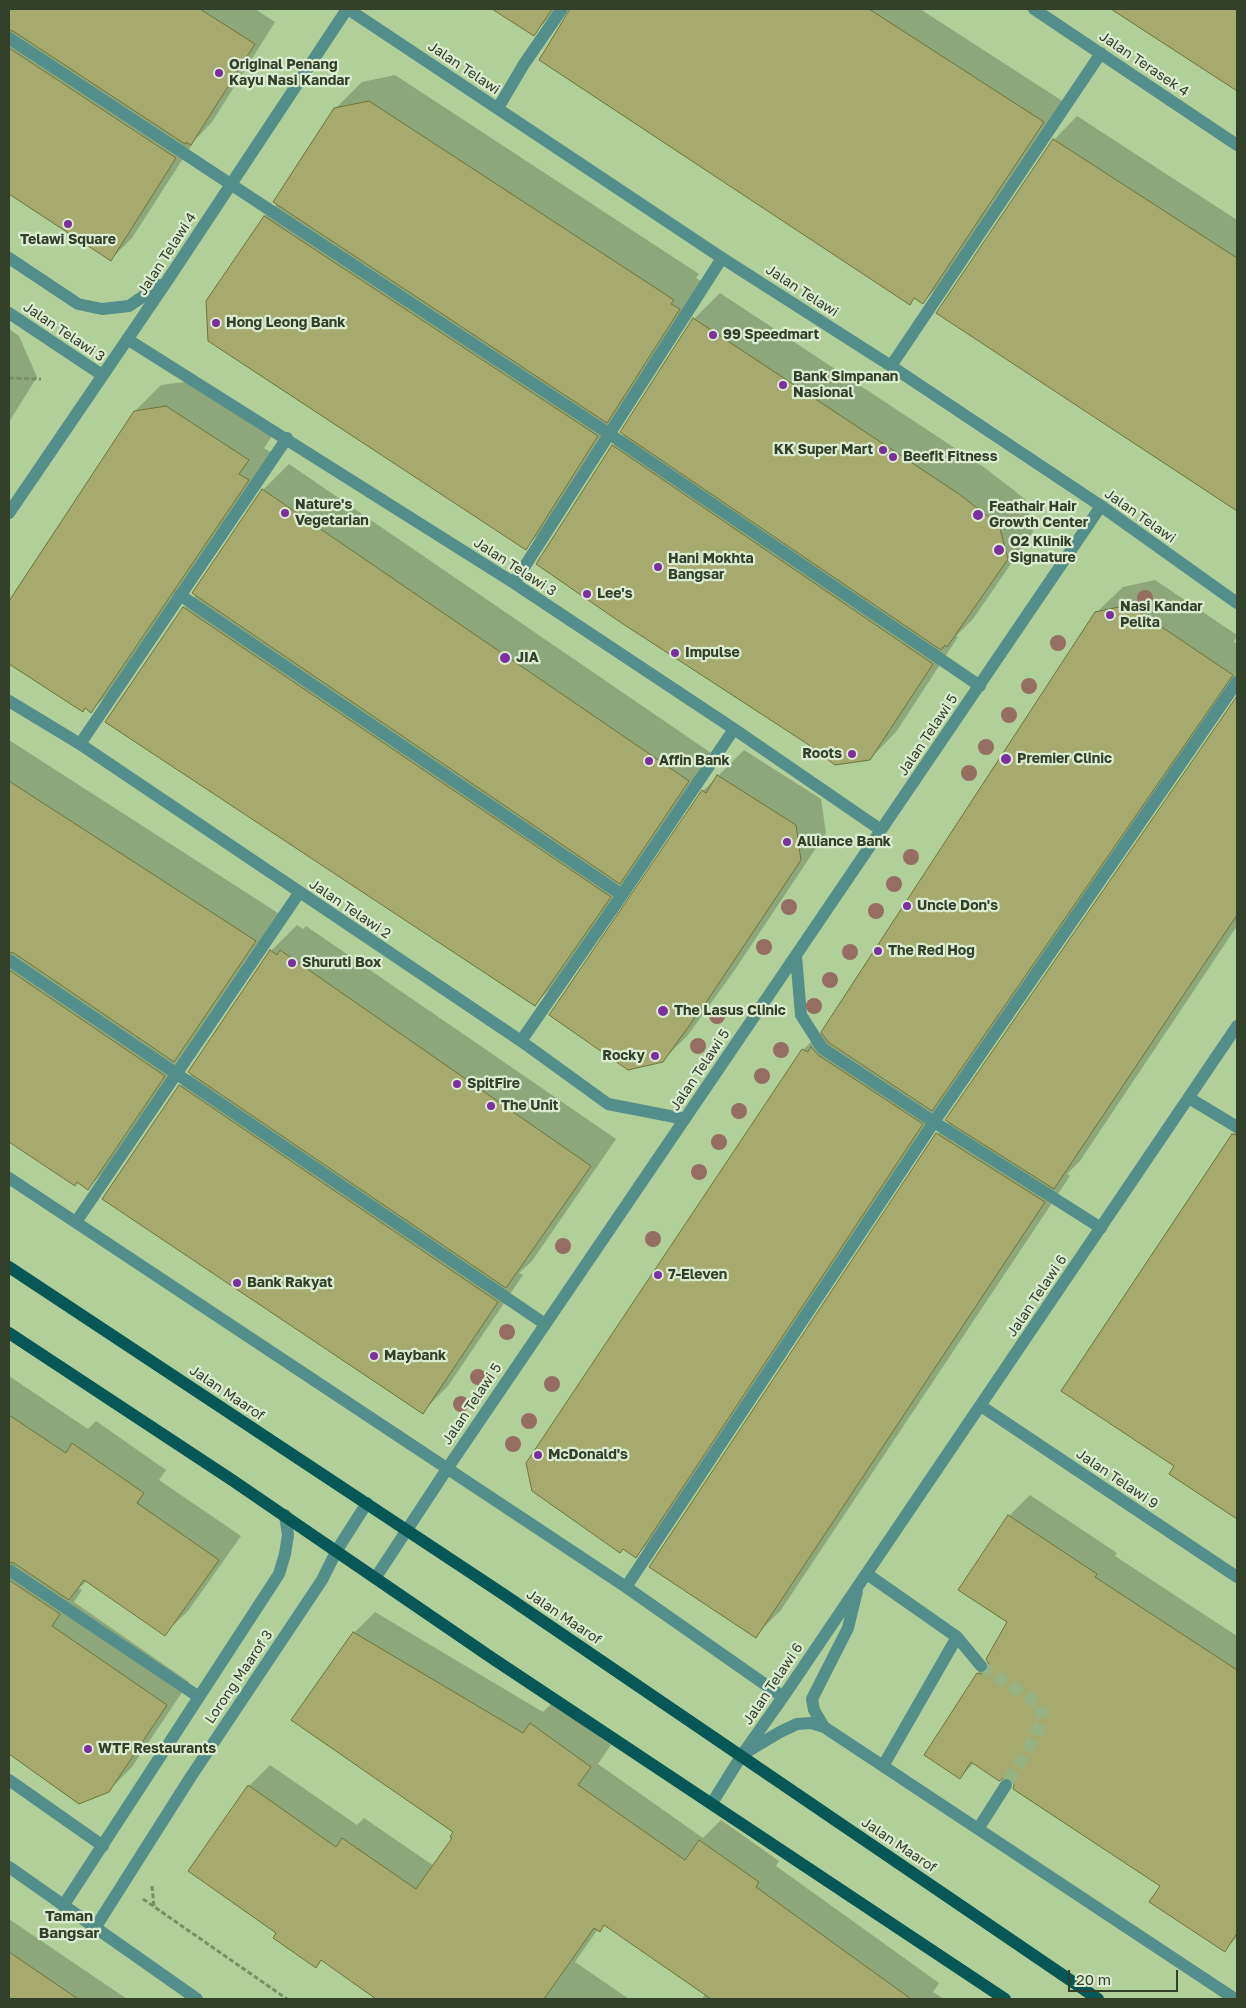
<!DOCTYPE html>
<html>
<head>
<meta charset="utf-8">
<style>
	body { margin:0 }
	#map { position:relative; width:1246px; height:2008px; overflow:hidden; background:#b1d099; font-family:"Golos Text",sans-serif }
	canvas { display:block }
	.frame { position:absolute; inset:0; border:10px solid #323f29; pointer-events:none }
	.scale { position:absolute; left:1068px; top:1970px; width:110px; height:22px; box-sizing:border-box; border:2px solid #323f29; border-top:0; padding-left:6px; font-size:15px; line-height:18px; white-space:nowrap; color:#323f29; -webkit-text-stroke:4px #dbebcf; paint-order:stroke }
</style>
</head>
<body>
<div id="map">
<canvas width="1246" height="2008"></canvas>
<div class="frame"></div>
<div class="scale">20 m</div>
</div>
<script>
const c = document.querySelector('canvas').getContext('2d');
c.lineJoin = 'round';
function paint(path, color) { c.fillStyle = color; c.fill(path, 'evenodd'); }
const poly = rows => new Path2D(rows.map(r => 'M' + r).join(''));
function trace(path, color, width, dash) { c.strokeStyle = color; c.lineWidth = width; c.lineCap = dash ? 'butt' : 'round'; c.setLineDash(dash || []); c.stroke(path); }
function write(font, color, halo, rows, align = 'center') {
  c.font = font + ' "Golos Text",sans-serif'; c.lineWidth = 4.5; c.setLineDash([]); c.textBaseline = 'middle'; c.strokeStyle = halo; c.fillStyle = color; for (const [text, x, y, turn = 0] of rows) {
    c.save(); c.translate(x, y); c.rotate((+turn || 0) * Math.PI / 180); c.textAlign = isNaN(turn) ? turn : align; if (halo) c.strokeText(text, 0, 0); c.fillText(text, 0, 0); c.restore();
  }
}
const shadow = poly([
	[9,9,255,9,275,22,212,122,195,140,132,238,110,260,9,192],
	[495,9,557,9,534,34],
	[571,9,920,9,1064,102,943,282,923,302,915,297,909,303,570,14],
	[1113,9,1237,9,1237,90],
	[395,75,699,274,696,278,704,283,551,522,525,548,264,216,277,204,335,109,362,82],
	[1077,116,1237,220,1237,509,938,312,1054,140],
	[720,293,985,468,1025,499,1033,532,973,619,956,636,958,637,896,732,870,759,613,446,625,433,694,319],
	[9,329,19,336,37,377,9,422],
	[192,381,274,433,264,448,274,454,117,685,91,711,85,707,82,710,9,663,9,604,135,411,161,385],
	[289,464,714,755,561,978,535,1004,184,607,196,595,263,490],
	[1155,580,1237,635,1234,642,1237,644,1237,677,661,1530,636,1556,527,1464,803,1050,825,1028,1096,613,1123,587],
	[1237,698,1237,926,1080,1161,1067,1174,1070,1176,781,1610,755,1636,937,1134,950,1121,947,1119],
	[9,740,281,915,114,1162,88,1188,77,1181,74,1184,9,1139],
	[744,750,821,799,826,833,734,971,688,1035,662,1061,703,791],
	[297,925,303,929,306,926,616,1139,532,1261,519,1273,523,1275,448,1386,422,1412,180,1086,192,1073,271,951],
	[1237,1130,1237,1518,1171,1473,1176,1466,1233,1134],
	[9,1376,88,1429,96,1421,166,1470,159,1480,241,1536,188,1611,164,1634,87,1581,79,1588,82,1590,74,1602,189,1682,132,1767,108,1791,79,1803,9,1753,9,1536,17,1524,9,1519],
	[1030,1495,1117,1553,1115,1556,1237,1636,1237,1937,1224,1950,1162,1886,1015,1785,1012,1777,974,1763,960,1777,978,1674,989,1662,1009,1622,960,1589,1009,1516],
	[375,1612,543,1712,552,1703,611,1745,598,1764,703,1838,721,1820,779,1861,776,1866,939,1983,933,1992,944,1999,702,1999,705,1994,606,1924,600,1930,598,1929,575,1962,629,1999,378,1999,322,1960,316,1966,277,1933,249,1786,270,1765,357,1825,364,1818,434,1866,453,1838,455,1832,354,1633],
	[9,1919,127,1999,9,1999]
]);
const building = poly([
	[9,9,200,9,255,44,191,145,186,142,185,144,13,31,9,30,9,9],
	[492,9,552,9,534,36,492,9],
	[570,9,869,9,1044,122,923,304,914,298,910,305,539,60,570,9],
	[1111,9,1237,9,1237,91,1111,9],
	[9,48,176,158,111,261,9,194,9,48],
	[369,101,674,300,671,304,680,309,607,423,273,202,334,108,369,101],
	[1053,139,1237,258,1237,511,936,313,1053,139],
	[264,216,598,436,526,550,208,341,206,301,264,216],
	[693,318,959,494,999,525,1008,559,947,647,945,645,941,650,620,432,693,318],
	[166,406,249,460,239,474,249,480,91,713,85,708,83,712,9,664,9,601,134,411,166,406],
	[612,445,933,664,870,760,835,765,806,743,620,622,536,564,612,445],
	[262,489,689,781,620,884,192,593,262,489],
	[1129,605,1233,675,932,1111,828,1042,821,1032,1095,612,1129,605],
	[183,607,611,897,535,1006,105,722,183,607],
	[1237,696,1237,915,1054,1189,945,1120,1237,696],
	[717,775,796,825,801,860,709,998,663,1062,628,1070,549,1015,702,790,706,793,717,775],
	[9,781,256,941,174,1062,14,953,9,952,9,781],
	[270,950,277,955,280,950,591,1166,506,1288,188,1072,270,950],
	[9,970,165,1076,88,1190,77,1182,75,1186,9,1142,9,970],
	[811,1047,818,1055,923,1124,636,1558,623,1549,620,1553,532,1491,526,1463,802,1049,808,1052,811,1047],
	[179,1085,498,1302,423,1414,102,1199,179,1085],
	[936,1133,1045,1202,756,1638,649,1567,936,1133],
	[1232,1134,1237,1135,1237,1519,1169,1474,1174,1466,1061,1391,1232,1134],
	[9,1415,66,1453,72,1443,144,1493,137,1503,219,1560,165,1636,84,1580,69,1600,14,1563,9,1562,9,1415],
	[1008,1515,1097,1574,1095,1577,1237,1670,1237,1933,1225,1952,1149,1902,1160,1886,1013,1789,1014,1785,1011,1778,1006,1777,999,1781,971,1762,960,1779,924,1755,977,1673,983,1674,988,1669,989,1664,986,1659,1007,1622,958,1590,1008,1515],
	[9,1580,60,1614,52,1626,167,1705,109,1792,79,1804,9,1754,9,1580],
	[353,1632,523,1733,530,1723,591,1767,578,1785,685,1860,699,1840,759,1882,756,1887,911,1999,711,1999,604,1925,600,1932,594,1928,544,1999,376,1999,321,1960,316,1968,273,1938,276,1933,188,1871,248,1785,336,1847,342,1838,416,1889,452,1838,450,1837,453,1832,291,1720,353,1632],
	[9,1952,37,1971,78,1999,9,1999,9,1952]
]);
const minorTunnel = poly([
	[981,1666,1040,1705,1042,1720,1036,1735,1006,1785]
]);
const path = poly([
	[9,378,41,379],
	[152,1886,154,1907],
	[143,1899,287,1999]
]);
const minor = poly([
	[348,9,722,258,891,366,1101,506,1237,603],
	[1034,9,1237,145],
	[9,38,608,433,980,686],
	[498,108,524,64,562,9],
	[9,258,78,304,102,309,129,306,160,285],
	[9,313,102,375],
	[127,339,514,583,734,729,881,830],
	[891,366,1101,53],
	[9,513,167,281,347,9],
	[514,583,722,258],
	[180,595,622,895],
	[9,701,80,744,521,1041,608,1104,685,1119],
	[80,744,287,438],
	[796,956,801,1015,822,1048,934,1122,1101,1228],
	[9,960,545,1324],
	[521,1041,622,895,734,729],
	[1189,1098,1237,1127],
	[9,1178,626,1587,783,1697],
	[76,1222,299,893],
	[981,1406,1237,1577],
	[9,1570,199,1697],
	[867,1574,957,1637,981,1666],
	[376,1577,447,1469,1101,506],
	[626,1587,934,1122,1237,682],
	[824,1727,814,1710,812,1699,848,1628,857,1591],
	[748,1751,780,1732,797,1724,811,1723,824,1727,1235,1999],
	[883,1766,957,1637],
	[9,1780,103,1846],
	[712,1803,742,1755,783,1697,1237,1026],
	[978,1829,1006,1785],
	[9,1867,197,1999],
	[63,1906,279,1574,285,1554,288,1535,285,1515],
	[95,1928,190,1778,322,1580,337,1550,367,1503]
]);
const major = poly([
	[9,1267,503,1594,1098,1999],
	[9,1333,232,1480,492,1658,1005,1999]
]);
const trees = [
	[1145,598],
	[1058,643],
	[1029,686],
	[1009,715],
	[986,747],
	[969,773],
	[911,857],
	[894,884],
	[789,907],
	[876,911],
	[764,947],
	[850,952],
	[830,980],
	[814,1006],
	[717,1016],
	[698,1046],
	[781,1050],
	[762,1076],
	[739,1111],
	[719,1142],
	[699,1172],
	[653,1239],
	[563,1246],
	[507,1332],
	[478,1377],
	[552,1384],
	[461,1404],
	[529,1421],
	[513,1444]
];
const markers = [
	[219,73,5,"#7b30a1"],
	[68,224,5,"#7b30a1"],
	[216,323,5,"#7b30a1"],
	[713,335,5,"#7b30a1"],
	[783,385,5,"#7b30a1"],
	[883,450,5,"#7b30a1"],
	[893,457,5,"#7b30a1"],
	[285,513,5,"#7b30a1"],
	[978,515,6,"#7b30a1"],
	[999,550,6,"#7b30a1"],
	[658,567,5,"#7b30a1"],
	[587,594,5,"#7b30a1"],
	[1110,615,5,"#7b30a1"],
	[675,653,5,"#7b30a1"],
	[505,658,6,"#7b30a1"],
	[852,754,5,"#7b30a1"],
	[1006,759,6,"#7b30a1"],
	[649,761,5,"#7b30a1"],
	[787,842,5,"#7b30a1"],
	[907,906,5,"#7b30a1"],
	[878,951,5,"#7b30a1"],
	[292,963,5,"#7b30a1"],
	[663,1011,6,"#7b30a1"],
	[655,1056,5,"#7b30a1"],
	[457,1084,5,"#7b30a1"],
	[491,1106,5,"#7b30a1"],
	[658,1275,5,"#7b30a1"],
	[237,1283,5,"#7b30a1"],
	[374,1356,5,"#7b30a1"],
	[538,1455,5,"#7b30a1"],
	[88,1749,5,"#7b30a1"]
];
const streetNames = [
	["Jalan Terasek 4",1144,64,34],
	["Jalan Telawi",464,68,34],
	["Jalan Telawi 4",167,254,-57],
	["Jalan Telawi",802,291,33],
	["Jalan Telawi 3",64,332,34],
	["Jalan Telawi",1140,516,35],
	["Jalan Telawi 3",515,567,33],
	["Jalan Telawi 5",928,735,-56],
	["Jalan Telawi 2",350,909,34],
	["Jalan Telawi 5",700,1070,-56],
	["Jalan Telawi 6",1037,1296,-56],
	["Jalan Maarof",227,1393,34],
	["Jalan Telawi 5",472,1404,-56],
	["Jalan Telawi 9",1117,1479,34],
	["Jalan Maarof",564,1617,34],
	["Lorong Maarof 3",239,1677,-56],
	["Jalan Telawi 6",773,1684,-56],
	["Jalan Maarof",899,1845,34]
];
const poiNames = [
	["Original Penang",229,65],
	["Kayu Nasi Kandar",229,81],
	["Telawi Square",68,240,"center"],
	["Hong Leong Bank",226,323],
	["99 Speedmart",723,335],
	["Bank Simpanan",793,377],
	["Nasional",793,393],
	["KK Super Mart",873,450,"right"],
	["Beefit Fitness",903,457],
	["Nature's",295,505],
	["Vegetarian",295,521],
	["Feathair Hair",989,507],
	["Growth Center",989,523],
	["O2 Klinik",1010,542],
	["Signature",1010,558],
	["Hani Mokhta",668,559],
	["Bangsar",668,575],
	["Lee's",597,594],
	["Nasi Kandar",1120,607],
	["Pelita",1120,623],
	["Impulse",685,653],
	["JIA",516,658],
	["Roots",842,754,"right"],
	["Premier Clinic",1017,759],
	["Affin Bank",659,761],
	["Alliance Bank",797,842],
	["Uncle Don's",917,906],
	["The Red Hog",888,951],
	["Shuruti Box",302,963],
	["The Lasus Clinic",674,1011],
	["Rocky",645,1056,"right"],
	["SpitFire",467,1084],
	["The Unit",501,1106],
	["7-Eleven",668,1275],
	["Bank Rakyat",247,1283],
	["Maybank",384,1356],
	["McDonald's",548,1455],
	["WTF Restaurants",98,1749]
];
const neighbourhoodNames = [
	["Taman",69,1916],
	["Bangsar",69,1933]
];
paint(shadow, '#0003');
paint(building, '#a6aa6e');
trace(building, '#6f7338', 1);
trace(minorTunnel, '#98b383', 12, [12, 6]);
trace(path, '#788f67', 3, [5, 2.5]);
trace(minor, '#548e8b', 12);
trace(major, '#065755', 12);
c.fillStyle = '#956d61';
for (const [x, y] of trees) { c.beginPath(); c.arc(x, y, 8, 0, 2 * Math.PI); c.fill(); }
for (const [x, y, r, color] of markers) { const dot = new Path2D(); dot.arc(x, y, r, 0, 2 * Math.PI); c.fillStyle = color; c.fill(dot); trace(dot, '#dbebcf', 2); }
write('14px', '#323f29', '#dbebcf', streetNames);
write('bold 14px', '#323f29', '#dbebcf', poiNames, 'left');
write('bold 15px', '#323f29', '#dbebcf', neighbourhoodNames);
</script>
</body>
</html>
